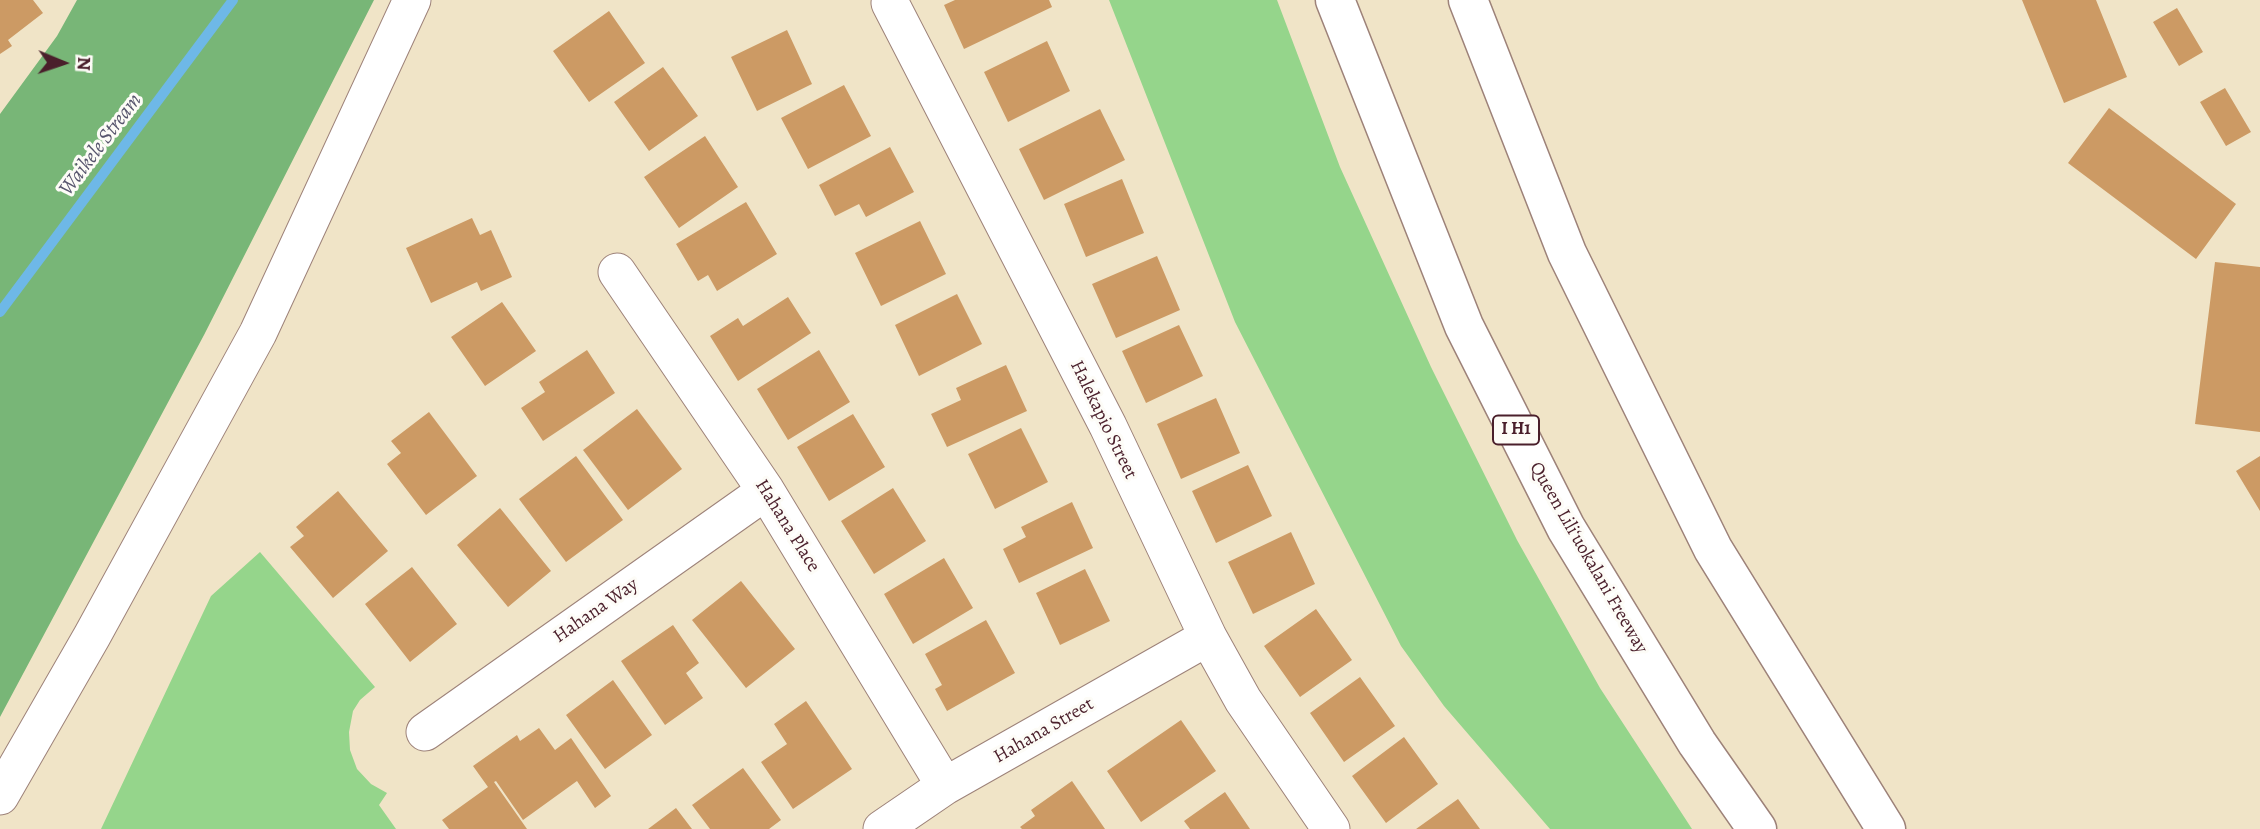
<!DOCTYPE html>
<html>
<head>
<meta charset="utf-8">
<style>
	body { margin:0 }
	#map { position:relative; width:2260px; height:829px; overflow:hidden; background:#f0e4c7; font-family:Alegreya,serif }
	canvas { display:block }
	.north { position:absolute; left:28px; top:28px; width:70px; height:70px; -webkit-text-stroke:5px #fdfcf7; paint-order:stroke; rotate:92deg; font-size:19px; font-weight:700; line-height:28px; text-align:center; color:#4a1f2b }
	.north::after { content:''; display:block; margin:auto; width:24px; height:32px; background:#4a1f2b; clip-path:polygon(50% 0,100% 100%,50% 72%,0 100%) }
</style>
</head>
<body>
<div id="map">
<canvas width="2260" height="829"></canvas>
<div class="north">N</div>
</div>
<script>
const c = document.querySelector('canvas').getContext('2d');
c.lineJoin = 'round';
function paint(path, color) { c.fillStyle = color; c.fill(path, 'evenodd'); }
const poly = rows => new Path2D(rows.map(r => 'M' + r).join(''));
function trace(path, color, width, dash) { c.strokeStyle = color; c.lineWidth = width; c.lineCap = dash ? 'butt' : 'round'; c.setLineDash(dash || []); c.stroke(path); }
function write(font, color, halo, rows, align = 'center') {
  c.font = font + ' Alegreya,serif'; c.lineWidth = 6; c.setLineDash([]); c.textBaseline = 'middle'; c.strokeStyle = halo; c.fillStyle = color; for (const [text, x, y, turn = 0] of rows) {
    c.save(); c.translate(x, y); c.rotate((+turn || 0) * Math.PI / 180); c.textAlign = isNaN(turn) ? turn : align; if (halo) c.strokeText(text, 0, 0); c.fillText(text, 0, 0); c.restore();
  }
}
const green = poly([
	[1109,0,1277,0,1340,167,1431,367,1517,540,1600,688,1692,829,1550,829,1444,706,1401,646,1235,322],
	[260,552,375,687,360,700,353,711,349,732,350,750,357,769,371,784,387,793,379,805,396,829,101,829,211,596]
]);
const forest = poly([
	[77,0,374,0,204,335,0,717,0,114,57,36]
]);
const stream = poly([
	[0,312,233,0]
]);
const building = poly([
	[0,0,33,0,43,13,8,40,12,46,0,54],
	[955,0,1049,0,1052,7,964,49,944,5],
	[2022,0,2096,0,2127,77,2064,103],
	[2177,8,2203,52,2179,66,2153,22],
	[609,11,645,63,589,102,553,51],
	[787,30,812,84,757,111,731,57],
	[1047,41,1070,91,1008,122,984,72],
	[663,67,698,116,649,151,614,102],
	[844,85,871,136,808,169,781,118],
	[2225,88,2251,132,2226,146,2200,102],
	[2109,108,2236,204,2196,259,2068,163],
	[1100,109,1125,160,1044,200,1019,149],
	[705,136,738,187,679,228,644,177],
	[890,147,914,192,866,217,859,204,835,216,819,185],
	[1122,179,1144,233,1086,257,1064,204],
	[746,202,777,254,717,291,708,275,698,281,676,244],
	[472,218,480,235,491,230,512,277,481,291,477,282,431,303,406,248],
	[920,221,946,274,881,306,855,253],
	[1157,256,1180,310,1116,338,1092,284],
	[2215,262,2260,267,2260,432,2195,424],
	[957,294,982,344,919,376,895,325],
	[788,297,811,333,738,381,710,336,738,318,743,326],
	[502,302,536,351,485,386,451,337],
	[1179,325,1203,376,1146,403,1122,351],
	[587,350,615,393,543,441,521,408,545,392,539,382],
	[819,350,850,402,788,440,757,389],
	[1006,365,1027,411,947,447,931,414,961,400,956,388],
	[1216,398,1240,453,1181,479,1157,424],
	[637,409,682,469,628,510,583,450],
	[429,412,477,476,426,515,387,464,401,453,391,441],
	[853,414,885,467,829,501,797,447],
	[1021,428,1048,482,995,509,968,454],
	[576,456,623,520,566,562,519,499],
	[2260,456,2260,511,2236,471],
	[1248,465,1272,516,1216,543,1192,491],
	[893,488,926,541,874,574,841,521],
	[338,491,388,551,333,598,290,547,304,536,296,527],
	[1072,502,1093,548,1019,583,1003,549,1026,537,1021,527],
	[500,508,551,571,508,607,457,545],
	[1291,532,1315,584,1253,614,1228,562],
	[944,558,973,608,913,644,884,594],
	[412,567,457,624,410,662,365,604],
	[1085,569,1110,621,1060,645,1036,593],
	[741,581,795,649,746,688,692,620],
	[1316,609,1352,660,1300,697,1264,646],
	[986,620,1015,673,947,711,935,689,942,685,925,654],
	[673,625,699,663,686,673,703,698,665,725,621,661],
	[1360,677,1395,726,1344,762,1310,713],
	[613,680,652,735,605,769,566,715],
	[806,701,852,769,793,809,761,762,787,744,774,724],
	[1181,720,1216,771,1141,822,1107,771],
	[539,728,555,750,571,738,611,796,595,808,577,781,523,820,496,781,494,782,527,829,449,829,442,820,488,787,473,766,517,735,520,741],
	[1404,737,1438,784,1386,823,1352,776],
	[743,768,781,820,769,829,710,829,692,805],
	[1072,781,1105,829,1022,829,1020,827,1035,816,1031,810],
	[1225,792,1250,829,1190,829,1184,821],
	[1458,799,1480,829,1416,829],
	[676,808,692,829,648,829]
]);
const street = poly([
	[890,3,1108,426,1208,637,1243,700,1331,829],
	[617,272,766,491,945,786],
	[425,732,766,491],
	[0,796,92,636,258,333,412,0],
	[882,829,945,786,1208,637]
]);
const highway = poly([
	[1335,0,1464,326,1566,528,1697,743,1757,829],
	[1468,0,1567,253,1713,549,1886,829]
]);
const shields = [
	[1516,430,46]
];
const shieldNames = [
	["I H1",1516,430]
];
const streetNames = [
	["Halekapio Street",1103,420,64],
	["Hahana Place",787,526,58],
	["Queen Liliʻuokalani Freeway",1588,558,60],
	["Hahana Way",596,611,-35],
	["Hahana Street",1044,731,-30]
];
const waterNames = [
	["Waikele Stream",101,145,-53]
];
paint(green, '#95d58b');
paint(forest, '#78b677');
trace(stream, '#6eb8e7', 10);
paint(building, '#cc9a64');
trace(street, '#9d8279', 39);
trace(highway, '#9d8279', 41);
trace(street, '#fff', 37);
trace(highway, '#fff', 38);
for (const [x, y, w] of shields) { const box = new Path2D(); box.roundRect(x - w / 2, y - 14.5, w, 29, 5); c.fillStyle = '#fdfcf7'; c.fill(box); trace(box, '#4a1f2b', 2); }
write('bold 18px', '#4a1f2b', null, shieldNames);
write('19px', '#4a1f2b', '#fdfcf7', streetNames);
write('italic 21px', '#57556d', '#fdfcf7', waterNames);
</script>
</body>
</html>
